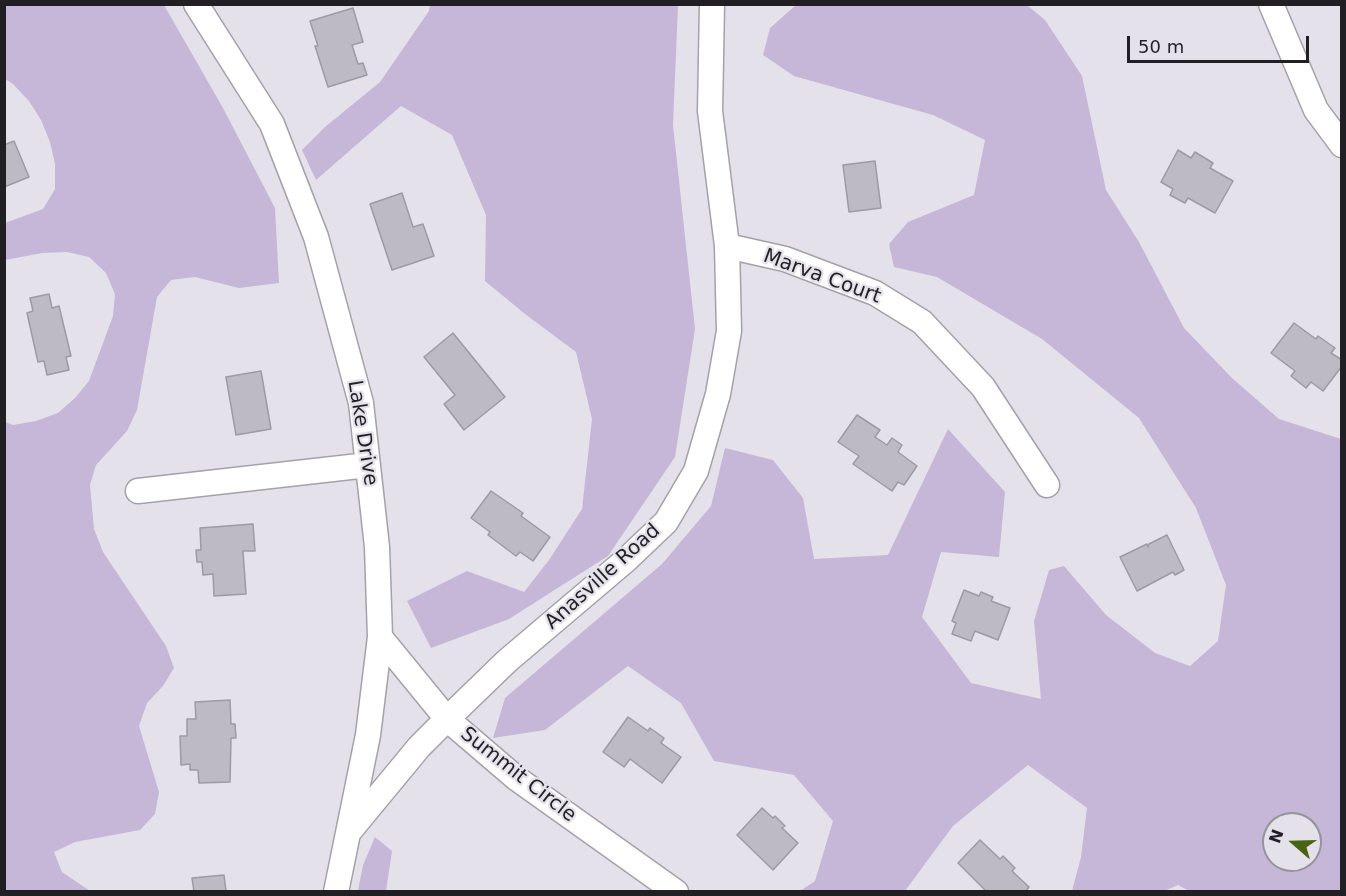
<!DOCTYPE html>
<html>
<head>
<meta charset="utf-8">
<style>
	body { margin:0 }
	#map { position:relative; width:1346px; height:896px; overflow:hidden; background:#e5e1ea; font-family:"DejaVu Sans",sans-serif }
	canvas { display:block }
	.frame { position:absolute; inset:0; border:6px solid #211f23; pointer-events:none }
	.north { position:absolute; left:1262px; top:812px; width:60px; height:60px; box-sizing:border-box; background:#e5e1ea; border:2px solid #97939a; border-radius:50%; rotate:290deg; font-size:16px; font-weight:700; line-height:24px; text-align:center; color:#211f23 }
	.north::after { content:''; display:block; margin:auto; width:21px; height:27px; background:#496314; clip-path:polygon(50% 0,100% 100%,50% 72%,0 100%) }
	.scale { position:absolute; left:1127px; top:36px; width:182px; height:27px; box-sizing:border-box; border:3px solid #211f23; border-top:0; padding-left:8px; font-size:18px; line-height:21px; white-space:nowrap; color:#211f23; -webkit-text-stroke:4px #e5e1ea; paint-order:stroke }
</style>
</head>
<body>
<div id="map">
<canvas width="1346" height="896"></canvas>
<div class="frame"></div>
<div class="north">N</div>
<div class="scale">50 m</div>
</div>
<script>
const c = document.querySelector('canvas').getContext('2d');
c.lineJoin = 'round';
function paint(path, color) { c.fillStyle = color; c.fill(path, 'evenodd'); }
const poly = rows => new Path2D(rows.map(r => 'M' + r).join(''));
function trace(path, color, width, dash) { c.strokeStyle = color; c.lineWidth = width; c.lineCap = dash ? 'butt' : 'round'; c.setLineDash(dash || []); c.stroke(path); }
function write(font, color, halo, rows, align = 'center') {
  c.font = font + ' "DejaVu Sans",sans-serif'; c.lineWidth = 4.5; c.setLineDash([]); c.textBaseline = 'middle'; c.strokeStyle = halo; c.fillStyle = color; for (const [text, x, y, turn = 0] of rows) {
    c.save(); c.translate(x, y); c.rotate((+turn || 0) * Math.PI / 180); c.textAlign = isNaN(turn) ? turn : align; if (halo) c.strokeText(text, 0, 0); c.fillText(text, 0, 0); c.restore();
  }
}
const green = poly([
	[5,4,164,5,223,108,275,208,279,283,239,288,195,277,171,280,157,297,137,410,127,431,96,465,90,485,94,529,103,552,166,646,174,668,163,686,147,703,139,726,159,792,155,814,140,830,75,842,54,852,62,872,90,891,5,891,5,422,13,425,36,421,58,413,75,398,89,381,113,316,115,294,106,273,89,257,67,252,42,253,5,260,5,223,43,209,55,189,55,164,50,142,41,120,29,101,13,84,5,79],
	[430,5,678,5,673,125,695,329,675,457,608,556,509,619,431,648,407,601,467,571,524,592,549,560,582,509,592,419,576,352,525,314,485,281,486,215,452,135,401,106,316,180,302,150,325,127,380,82,429,11],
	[796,5,1027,5,1045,20,1082,76,1106,190,1139,242,1184,328,1232,378,1279,419,1341,439,1341,891,1191,892,1178,885,1164,891,1072,891,1081,857,1087,808,1028,765,953,826,905,891,800,891,815,881,833,821,794,775,714,761,681,703,628,666,545,730,493,738,505,698,662,564,711,506,725,448,773,460,803,498,814,559,888,555,948,429,1005,492,999,557,941,552,922,617,971,683,1041,699,1034,621,1049,570,1064,566,1106,615,1155,653,1190,666,1218,641,1226,585,1196,508,1139,418,1042,339,937,277,894,267,889,244,908,222,974,195,985,140,933,115,794,76,763,55,770,28],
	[1274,824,1310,824,1310,860,1274,860],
	[375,837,392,851,386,891,358,891,363,865]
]);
const building = poly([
	[353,8,363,42,352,45,358,64,363,63,367,75,328,87,315,46,318,46,310,21,353,8],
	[14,141,29,177,4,187,4,145,14,141],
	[1178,150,1191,158,1195,152,1213,163,1210,168,1233,181,1215,213,1188,198,1185,203,1170,195,1173,189,1161,182,1178,150],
	[875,161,881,208,849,212,843,165,875,161],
	[402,193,413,227,423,224,434,256,392,270,370,204,402,193],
	[49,294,52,308,59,306,71,356,66,357,69,370,47,375,44,361,38,362,27,313,33,311,30,298,49,294],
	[1294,323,1316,339,1318,336,1335,348,1331,353,1342,360,1342,366,1323,391,1311,382,1306,388,1291,376,1295,371,1271,353,1294,323],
	[453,333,505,397,464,430,444,404,455,395,424,357,453,333],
	[261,371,271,429,236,435,226,377,261,371],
	[857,415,880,430,875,437,887,445,892,438,902,445,898,452,917,466,904,485,898,482,892,491,853,464,859,456,838,442,857,415],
	[491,491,523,513,521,516,550,537,533,561,520,552,516,556,488,535,490,532,471,518,491,491],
	[253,524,255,551,243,551,246,594,214,596,213,574,203,575,202,562,197,562,196,550,201,550,200,528,253,524],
	[1167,535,1184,570,1175,575,1173,572,1137,591,1120,557,1147,544,1148,547,1149,544,1167,535],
	[964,590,979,596,981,592,993,597,991,601,1010,608,998,640,975,631,971,641,952,634,956,623,952,621,964,590],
	[230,700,231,724,235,724,236,738,231,738,230,782,199,783,198,770,190,770,190,764,181,765,180,736,187,736,187,719,196,719,195,702,230,700],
	[628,717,648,731,650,728,664,738,661,743,681,757,662,783,630,759,624,767,603,752,628,717],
	[762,808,773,818,775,816,785,826,782,828,798,843,773,870,737,835,762,808],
	[980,840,1000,859,1003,856,1015,868,1012,871,1029,887,1025,892,987,892,958,863,980,840],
	[224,875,226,891,232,892,194,892,192,878,224,875]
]);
const street = poly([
	[196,4,272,124,316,237,361,403,377,547,380,637,368,735,336,892],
	[1271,4,1316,110,1342,145],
	[727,246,785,259,875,293,922,322,983,387,1047,485],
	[138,491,368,465],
	[380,637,447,719,516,778,676,892],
	[348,833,419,747,447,719,507,661,626,560,666,522,696,471,718,394,729,331,727,246,710,111,712,4]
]);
const streetNames = [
	["Marva Court",822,277,20],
	["Lake Drive",362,433,81],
	["Anasville Road",603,577,-42],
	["Summit Circle",518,775,38]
];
paint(green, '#c6b6d8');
paint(building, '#bebac3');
trace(building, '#9e9aa2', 1.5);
trace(street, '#a5a1aa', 27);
trace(street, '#fff', 24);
write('20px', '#211f23', '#e5e1ea', streetNames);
</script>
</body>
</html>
